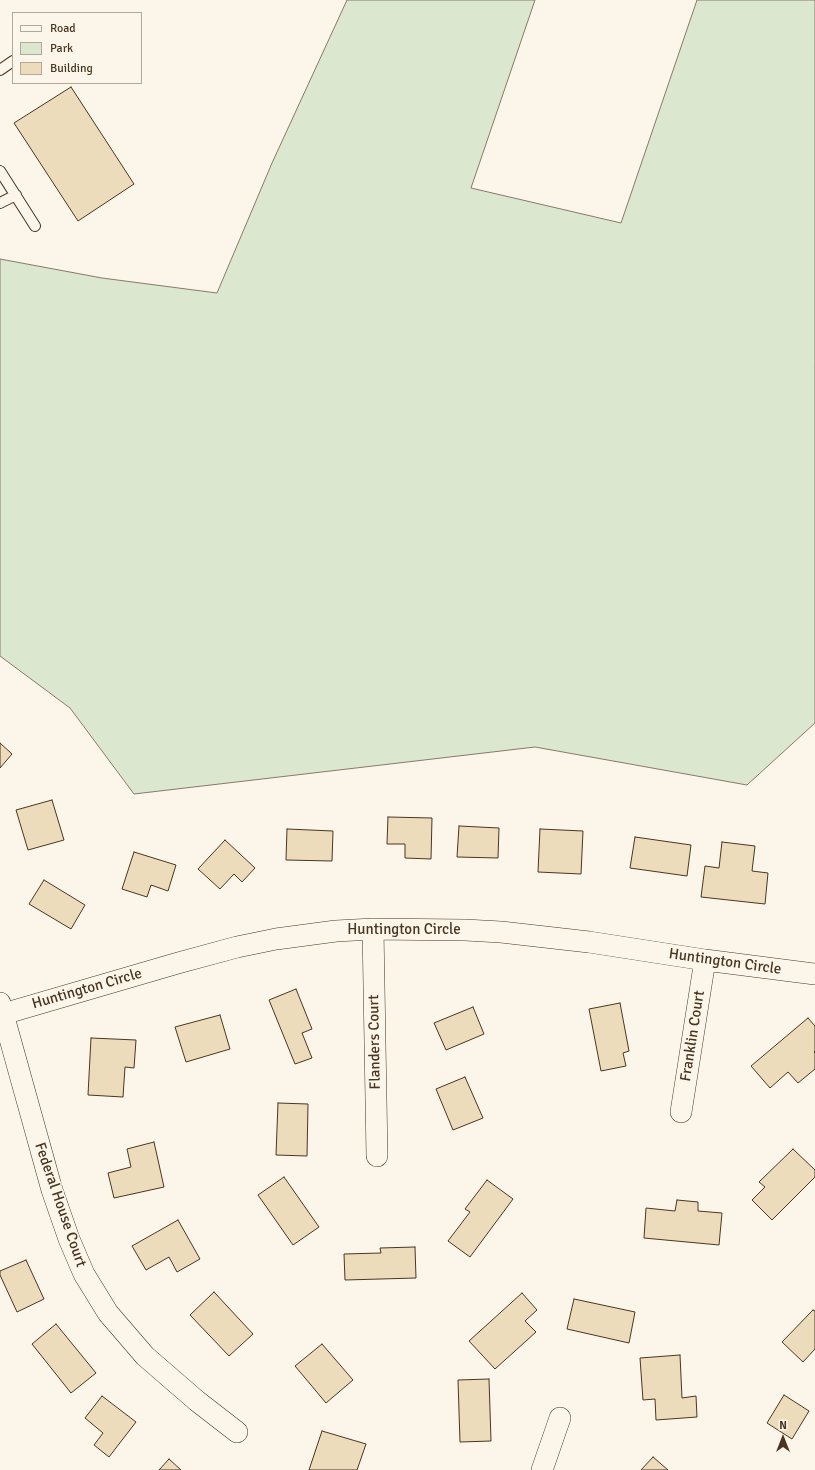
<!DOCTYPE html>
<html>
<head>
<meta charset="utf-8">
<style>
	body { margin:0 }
	#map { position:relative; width:815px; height:1470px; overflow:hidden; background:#fbf6e9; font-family:Signika,sans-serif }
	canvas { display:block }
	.legend { position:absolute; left:12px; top:12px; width:130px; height:72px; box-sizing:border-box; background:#fbf6e9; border:1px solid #b4a999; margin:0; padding:5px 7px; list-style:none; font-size:12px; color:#4a3520 }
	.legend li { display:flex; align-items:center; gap:8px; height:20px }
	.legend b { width:20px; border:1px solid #b4a999 }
	.north { position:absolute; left:763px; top:1418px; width:40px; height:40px; -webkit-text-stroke:3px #fbf6e9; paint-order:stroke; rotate:0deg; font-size:11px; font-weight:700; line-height:16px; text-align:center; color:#4a3520 }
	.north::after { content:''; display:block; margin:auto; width:14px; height:18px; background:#4a3520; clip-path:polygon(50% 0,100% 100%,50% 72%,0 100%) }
</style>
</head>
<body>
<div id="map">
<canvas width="815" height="1470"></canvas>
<ul class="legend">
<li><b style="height:5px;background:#fbf6e9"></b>Road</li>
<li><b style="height:11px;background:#dce7d0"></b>Park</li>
<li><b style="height:11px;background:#ecdcbc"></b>Building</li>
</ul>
<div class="north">N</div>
</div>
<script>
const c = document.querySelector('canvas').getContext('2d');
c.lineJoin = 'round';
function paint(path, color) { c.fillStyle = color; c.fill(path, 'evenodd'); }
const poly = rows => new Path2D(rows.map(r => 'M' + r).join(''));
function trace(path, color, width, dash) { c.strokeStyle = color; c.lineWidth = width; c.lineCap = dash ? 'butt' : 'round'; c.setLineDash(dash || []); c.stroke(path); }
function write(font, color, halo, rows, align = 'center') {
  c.font = font + ' Signika,sans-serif'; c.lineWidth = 3; c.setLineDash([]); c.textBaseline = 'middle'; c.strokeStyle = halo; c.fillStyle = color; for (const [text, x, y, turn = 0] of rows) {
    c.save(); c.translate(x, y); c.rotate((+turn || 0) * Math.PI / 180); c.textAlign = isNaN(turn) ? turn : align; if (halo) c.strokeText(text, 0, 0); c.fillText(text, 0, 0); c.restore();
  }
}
const green = poly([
	[347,0,535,0,471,188,621,223,697,0,815,0,815,723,747,785,535,747,134,794,70,708,0,656,0,259,102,278,217,293,272,163,347,0]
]);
const building = poly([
	[71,87,134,184,78,221,14,123,71,87],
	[0,743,12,754,0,768,0,743],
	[52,800,64,840,28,850,16,810,52,800],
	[388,817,432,818,431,859,405,858,405,844,387,844,388,817],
	[459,826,499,828,498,858,457,857,459,826],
	[287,829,333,831,332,861,286,860,287,829],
	[540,829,583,831,581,874,538,872,540,829],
	[635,837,691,845,687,876,630,868,635,837],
	[225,840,255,868,242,882,234,874,220,889,198,869,225,840],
	[722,842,755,846,752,871,768,873,765,904,701,897,705,866,719,868,722,842],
	[134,852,176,865,168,891,151,885,147,897,122,889,134,852],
	[44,880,85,905,71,929,29,904,44,880],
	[296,989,312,1029,302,1033,312,1058,295,1064,269,1000,296,989],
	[620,1003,629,1051,623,1053,626,1066,601,1071,589,1009,620,1003],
	[473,1007,484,1034,446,1050,434,1023,473,1007],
	[220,1015,230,1049,186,1062,175,1027,220,1015],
	[808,1018,815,1026,815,1051,814,1052,815,1053,815,1069,798,1083,788,1072,770,1088,751,1066,808,1018],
	[91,1038,136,1040,134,1068,125,1067,123,1097,88,1095,91,1038],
	[465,1077,483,1118,453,1130,436,1089,465,1077],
	[278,1103,308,1104,307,1156,276,1155,278,1103],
	[154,1142,164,1187,114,1198,108,1173,131,1167,127,1149,154,1142],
	[793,1149,815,1170,815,1177,772,1220,752,1200,765,1187,759,1182,793,1149],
	[284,1177,319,1227,293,1245,258,1195,284,1177],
	[487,1180,513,1199,470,1257,448,1241,470,1212,465,1209,487,1180],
	[677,1200,698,1202,698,1211,722,1213,719,1245,644,1238,646,1208,675,1211,677,1200],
	[178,1220,200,1259,177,1272,169,1257,146,1270,132,1246,178,1220],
	[415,1247,416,1278,345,1280,344,1254,381,1253,380,1248,415,1247],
	[26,1260,44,1299,17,1312,0,1275,0,1271,26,1260],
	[214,1292,253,1334,229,1356,190,1315,214,1292],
	[522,1293,537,1310,525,1321,536,1332,495,1369,469,1341,522,1293],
	[574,1299,635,1312,629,1343,567,1329,574,1299],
	[813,1310,815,1311,815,1349,803,1362,782,1342,813,1310],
	[56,1324,96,1373,71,1393,32,1344,56,1324],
	[322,1344,353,1380,326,1403,295,1366,322,1344],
	[680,1355,682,1398,696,1396,697,1417,656,1420,655,1399,643,1400,640,1358,680,1355],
	[489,1379,491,1441,460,1442,458,1380,489,1379],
	[784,1395,809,1411,792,1439,767,1423,784,1395],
	[102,1396,136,1422,109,1457,94,1445,103,1433,85,1418,102,1396],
	[322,1431,366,1444,357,1470,309,1470,322,1431],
	[653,1457,668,1470,641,1470,653,1457],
	[169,1459,181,1470,159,1470,169,1459]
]);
const lane = poly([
	[0,70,13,61],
	[0,171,35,226],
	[0,203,16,195]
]);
const street = poly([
	[373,929,377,1156],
	[0,1003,52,1190,69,1239,84,1274,108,1313,145,1356,197,1401,237,1432],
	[0,1015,178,963,237,947,276,939,336,931,373,929,465,930,501,932,589,942,705,960,815,974],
	[681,1112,705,960],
	[542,1470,560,1418]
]);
const streetNames = [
	["Huntington Circle",404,930],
	["Huntington Circle",725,962,8],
	["Huntington Circle",87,989,-16],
	["Franklin Court",693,1036,-81],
	["Flanders Court",375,1042,-91],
	["Federal House Court",60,1205,71]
];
paint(green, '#dce7d0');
trace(green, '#887966', 1);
paint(building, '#ecdcbc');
trace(building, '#4a3520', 1);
trace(lane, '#4a3520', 12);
trace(street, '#4a3520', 22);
trace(lane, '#fbf6e9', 10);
trace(street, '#fbf6e9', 21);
write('15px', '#4a3520', '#fbf6e9', streetNames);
</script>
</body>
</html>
